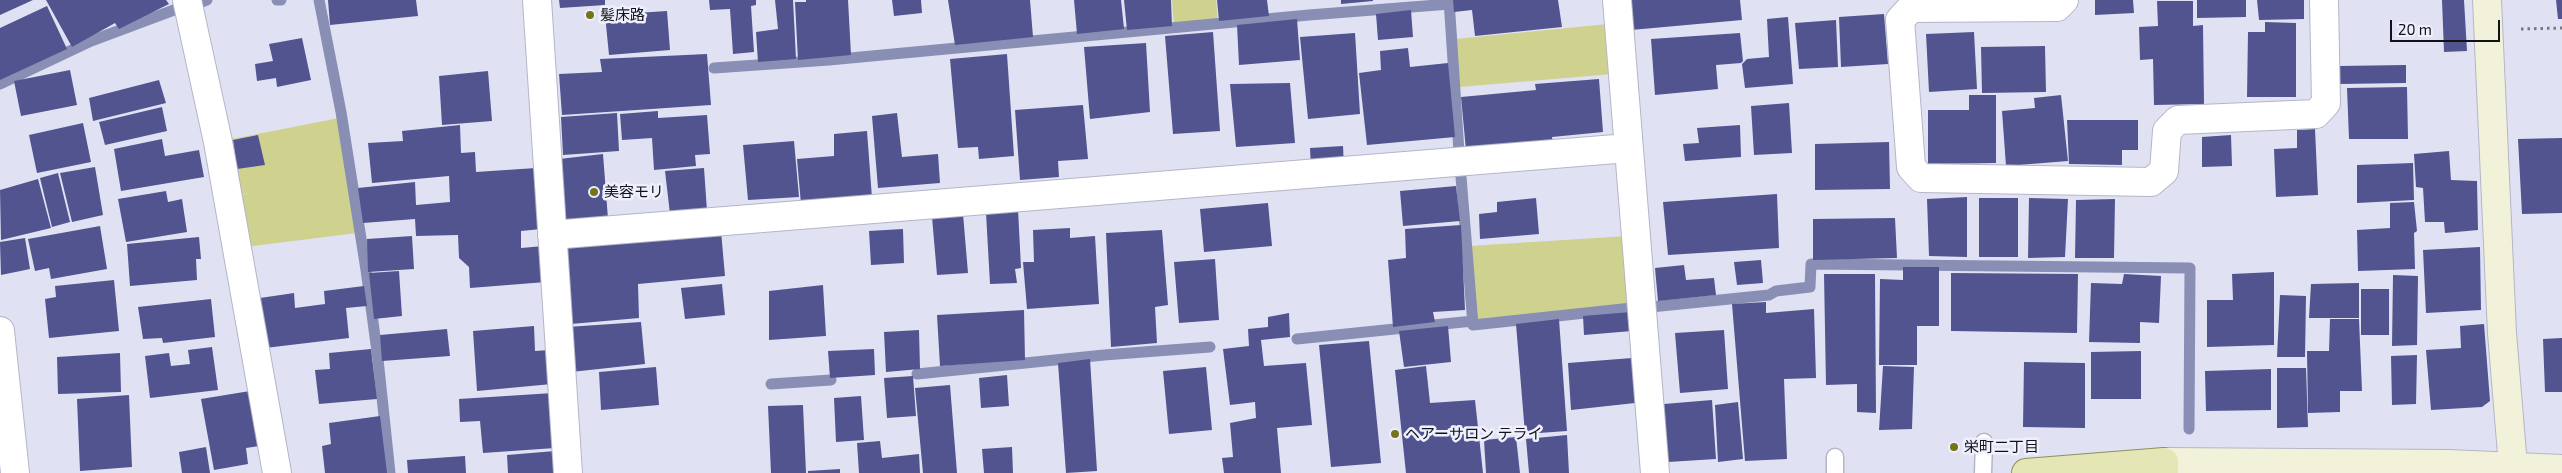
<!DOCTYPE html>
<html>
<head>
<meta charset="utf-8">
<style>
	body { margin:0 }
	#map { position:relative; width:2562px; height:473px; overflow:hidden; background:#e0e2f3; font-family:"Exo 2",sans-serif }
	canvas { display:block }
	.scale { position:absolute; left:2390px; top:20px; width:110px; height:22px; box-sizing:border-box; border:2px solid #111117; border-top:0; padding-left:6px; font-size:15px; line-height:18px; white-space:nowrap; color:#111117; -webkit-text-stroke:4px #eef0fd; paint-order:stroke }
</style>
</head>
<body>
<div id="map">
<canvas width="2562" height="473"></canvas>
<div class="scale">20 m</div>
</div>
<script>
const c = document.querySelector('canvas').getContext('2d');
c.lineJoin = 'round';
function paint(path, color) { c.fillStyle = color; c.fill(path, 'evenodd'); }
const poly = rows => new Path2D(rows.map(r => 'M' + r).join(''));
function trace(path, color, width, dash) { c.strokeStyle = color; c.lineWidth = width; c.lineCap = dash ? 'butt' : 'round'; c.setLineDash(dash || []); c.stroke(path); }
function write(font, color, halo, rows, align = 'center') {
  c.font = font + ' "Exo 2","Noto Sans JP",sans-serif'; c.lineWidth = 5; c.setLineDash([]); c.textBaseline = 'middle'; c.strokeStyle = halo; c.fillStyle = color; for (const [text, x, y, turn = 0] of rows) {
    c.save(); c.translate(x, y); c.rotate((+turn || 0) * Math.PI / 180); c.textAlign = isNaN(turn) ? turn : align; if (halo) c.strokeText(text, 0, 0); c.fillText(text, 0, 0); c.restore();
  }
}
const green = poly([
	[1172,0,1216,0,1218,22,1174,27],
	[1608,24,1613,74,1460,87,1455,39],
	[339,118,357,233,245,247,235,196,251,193,235,195,227,140],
	[1627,236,1633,306,1474,322,1469,246]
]);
const stream = poly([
	[277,0,281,0],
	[319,0,341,112,366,270,378,359,390,473],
	[1449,0,1459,152],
	[196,4,207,0],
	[714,68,829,60,1309,15,1450,4],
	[0,84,91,41,182,7],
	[1461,177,1473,325,1632,308],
	[1651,307,1769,295,1776,291,1810,287,1811,264,2190,268,2189,429],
	[1297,339,1473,321],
	[917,374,1104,355,1210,347],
	[771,384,831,380]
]);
const building = poly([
	[0,0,33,0,0,15],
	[46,0,166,0,169,4,119,29,115,23,72,47],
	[328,0,416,0,418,16,330,25],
	[559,0,605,0,605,5,560,8],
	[709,0,756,0,756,5,751,6,754,52,733,54,730,9,710,10],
	[775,0,793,0,796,59,758,62,756,32,778,29],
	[806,0,848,0,851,55,798,60,795,2,806,2],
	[892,0,921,0,922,13,894,16],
	[948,0,1030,0,1033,37,955,45],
	[1074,0,1121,0,1124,29,1077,34],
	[1124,0,1171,0,1172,26,1127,30],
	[1217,0,1267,0,1269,16,1219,21],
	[1341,0,1373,0,1373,1,1341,4],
	[1453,0,1558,0,1562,27,1475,36,1472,10,1454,12],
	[1629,0,1740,0,1742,20,1631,30],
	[2095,0,2133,0,2134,13,2095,15],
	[2197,0,2246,0,2246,17,2197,18],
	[2257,0,2304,0,2304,19,2259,20],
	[2442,0,2464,0,2467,51,2444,52],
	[2556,0,2562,0,2562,19,2558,19],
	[2157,1,2193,1,2193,26,2203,25,2204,104,2154,105,2153,59,2140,60,2139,27,2158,26],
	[47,6,67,49,0,80,0,28],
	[1411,10,1413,37,1378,40,1376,14],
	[667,11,670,50,609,55,605,15],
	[1884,14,1888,64,1841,67,1839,17],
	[1788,17,1793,84,1745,88,1742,64,1747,59,1769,57,1767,19],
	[1297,19,1300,60,1239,65,1237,25],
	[1836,20,1838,67,1799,69,1795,23],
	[2265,22,2296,23,2296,97,2247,97,2248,32,2265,32],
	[1213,32,1220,131,1173,134,1165,36],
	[1974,32,1977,89,1929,92,1926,34],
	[1355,33,1360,114,1308,119,1300,37],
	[1740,33,1743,61,1741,63,1716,65,1718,89,1655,95,1651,39],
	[302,38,311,80,277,87,276,78,257,81,255,64,273,61,269,44],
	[1146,43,1150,112,1090,119,1084,47],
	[2045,46,2046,92,1982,93,1981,47],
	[1408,48,1410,67,1448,63,1455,137,1367,145,1359,73,1381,70,1380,51],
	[707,54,711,105,562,115,559,74,602,72,600,59],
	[1007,54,1014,156,979,159,978,147,958,148,950,59],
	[2406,65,2406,83,2339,84,2339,66],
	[70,70,77,105,21,116,14,81],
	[488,71,492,121,442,125,439,76],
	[1599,79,1603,132,1552,137,1553,143,1466,150,1461,97,1536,90,1535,84],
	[159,80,166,103,93,121,89,98],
	[1290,83,1295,143,1236,147,1230,84],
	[2407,87,2408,139,2349,139,2347,88],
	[1969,95,1996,95,1996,163,1928,164,1928,110,1969,110],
	[2061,95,2068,161,2006,166,2002,111,2035,108,2034,98],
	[1789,103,1792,153,1754,155,1751,106],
	[1083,105,1088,159,1058,161,1059,177,1020,180,1015,110],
	[162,107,167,131,105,145,99,122],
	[658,111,658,118,707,115,710,154,695,155,696,166,654,170,652,138,622,140,620,114],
	[617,113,619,151,563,155,561,117],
	[897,113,902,157,938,154,940,183,878,188,872,116],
	[2067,120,2138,120,2138,150,2122,150,2122,165,2069,164],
	[83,123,91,162,37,173,29,135],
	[460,125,461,153,475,152,476,172,536,168,541,229,521,231,521,248,544,246,546,282,470,288,469,267,459,258,458,235,416,236,415,219,363,223,358,188,415,182,416,205,450,202,449,176,372,183,368,143,403,141,402,131],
	[1740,125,1741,157,1685,161,1683,144,1699,143,1697,128],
	[2315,129,2318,195,2276,197,2274,149,2297,148,2297,130],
	[867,131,872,198,801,204,797,159,834,156,834,134],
	[258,135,265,165,237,169,233,140],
	[2231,135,2232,166,2202,167,2202,137],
	[2562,138,2562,213,2522,214,2518,139],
	[162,139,165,156,199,150,204,177,121,191,114,149],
	[794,141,799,197,748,200,743,145],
	[1889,142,1890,189,1815,190,1815,144],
	[1343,146,1344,167,1311,169,1310,148],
	[2449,151,2451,180,2477,181,2478,230,2445,233,2444,222,2425,222,2423,188,2416,187,2414,154],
	[603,154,608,219,564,223,559,159],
	[2413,163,2414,200,2357,203,2357,165],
	[95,167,103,215,72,222,60,173],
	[704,168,707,211,670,214,665,171],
	[58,173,70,222,52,227,40,178],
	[38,179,51,228,1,240,0,190],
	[1456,186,1460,221,1403,226,1400,191],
	[166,191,168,202,182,199,187,232,126,242,118,199],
	[1777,194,1779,248,1668,255,1663,202],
	[1967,197,1967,257,1929,256,1927,199],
	[1536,198,1539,234,1480,239,1479,214,1497,212,1497,202],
	[1979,198,2018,198,2018,257,1979,257],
	[2029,198,2068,199,2065,257,2028,258],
	[2115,199,2114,258,2075,258,2076,200],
	[2414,202,2417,231,2414,233,2415,269,2358,271,2357,230,2390,228,2390,203],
	[1268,203,1272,246,1204,252,1200,209],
	[1018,209,1021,268,1015,269,1017,283,990,284,986,213],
	[963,214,968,273,937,275,932,217],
	[1895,218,1897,258,1813,260,1813,219],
	[1461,225,1465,310,1433,312,1435,322,1393,327,1388,260,1406,258,1405,229],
	[100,226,107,269,51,279,49,268,35,271,28,239],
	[1070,228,1070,238,1095,236,1099,304,1027,309,1023,262,1034,262,1033,230],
	[903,229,904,263,871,265,869,231],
	[1162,230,1168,305,1155,307,1157,343,1111,347,1106,233],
	[721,231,725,276,638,284,639,318,571,324,566,243],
	[412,236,414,269,368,272,367,239],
	[199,237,201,259,196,259,197,280,130,286,127,244],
	[25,238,30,269,1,275,0,242],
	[2480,247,2481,310,2426,313,2423,250],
	[1215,259,1219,320,1179,323,1174,262],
	[1761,260,1763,283,1737,285,1734,262],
	[1684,265,1686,280,1714,278,1716,295,1658,301,1655,268],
	[1903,267,1939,267,1939,326,1917,326,1917,365,1879,365,1880,279,1903,280],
	[399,271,402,316,374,319,369,273],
	[2274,272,2274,345,2207,347,2207,300,2233,300,2232,274],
	[1951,273,2078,274,2077,333,1951,331],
	[1824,274,1875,274,1876,413,1857,412,1857,384,1826,385],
	[2124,274,2161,276,2159,323,2140,322,2140,343,2089,342,2091,283,2122,284],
	[2393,275,2418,276,2417,345,2392,346],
	[114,280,119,331,49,338,45,299,56,297,55,286],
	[2359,283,2359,318,2309,318,2311,284],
	[722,284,725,315,685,319,681,288],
	[823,285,826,336,769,340,769,291],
	[364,286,367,306,346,308,349,338,265,348,260,298,294,293,295,308,325,304,324,291],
	[2361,289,2389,289,2389,335,2361,335],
	[2280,295,2306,296,2305,357,2277,357],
	[211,299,215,337,163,343,162,338,143,339,138,307],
	[1766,302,1766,313,1814,309,1816,378,1784,379,1787,459,1745,461,1732,304],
	[1024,310,1025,360,940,366,937,315],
	[1631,312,1632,331,1584,335,1583,316],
	[1289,313,1290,337,1261,340,1264,366,1306,363,1312,425,1277,428,1281,473,1224,473,1222,458,1233,457,1230,423,1256,418,1255,402,1230,405,1223,349,1249,346,1248,329,1268,327,1268,317],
	[1559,319,1567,431,1525,434,1516,324],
	[2330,319,2359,319,2362,391,2340,391,2340,412,2308,413,2307,351,2329,351],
	[641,322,645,364,571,372,567,327],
	[2484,324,2490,401,2482,407,2431,410,2426,350,2461,348,2460,326],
	[534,326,535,351,550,350,552,384,477,391,473,331],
	[1448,326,1451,362,1404,367,1399,331],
	[447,329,450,356,382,361,380,335],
	[919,330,920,369,886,372,884,332],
	[1724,330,1728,389,1680,393,1675,333],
	[2562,338,2562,392,2545,392,2543,339],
	[1369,341,1381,463,1331,467,1319,345],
	[212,347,218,390,150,398,145,356,169,353,171,366,190,364,188,350],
	[371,349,377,399,319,404,315,370,330,369,329,353],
	[874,349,875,375,830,378,828,351],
	[2141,351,2141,399,2091,399,2091,352],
	[120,353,121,392,58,394,57,357],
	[2417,355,2416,404,2392,405,2391,356],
	[1632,358,1635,403,1571,410,1568,363],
	[1090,359,1097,471,1066,473,1058,363],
	[2024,362,2085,363,2085,428,2023,427],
	[1426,366,1430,403,1475,400,1483,473,1406,473,1395,370],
	[1883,366,1914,367,1912,429,1879,430],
	[656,367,659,405,601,410,599,372],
	[1206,367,1212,430,1169,434,1163,371],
	[2277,368,2306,368,2308,427,2277,428],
	[2271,369,2271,410,2206,411,2205,371],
	[1007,375,1009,406,981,408,979,378],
	[913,376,916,416,887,418,884,378],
	[950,385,957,473,923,473,915,388],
	[250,391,259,446,246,448,248,464,214,470,201,399],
	[553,393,555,448,483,453,480,421,460,422,459,399],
	[129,395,132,467,80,471,77,399],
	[861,396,864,440,836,442,834,398],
	[1712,400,1716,459,1668,462,1664,404],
	[1738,402,1743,459,1718,462,1715,405],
	[803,405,806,473,771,473,768,406],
	[380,416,387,473,325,473,322,446,331,444,329,423],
	[1567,435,1569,473,1529,473,1526,439],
	[1516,437,1520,473,1486,473,1484,440],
	[880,441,882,458,919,454,920,473,859,473,857,443],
	[206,447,210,473,182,473,179,452],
	[1012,447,1013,473,984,473,982,449],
	[555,451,557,473,508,473,507,455],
	[465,456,466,473,408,473,407,460],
	[840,469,840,473,808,473,808,471]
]);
const path = poly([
	[2521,29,2562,28]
]);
const lane = poly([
	[1835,457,1835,473],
	[1983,473,1984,442]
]);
const street = poly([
	[187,0,218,142,277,473],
	[537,0,568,473],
	[1617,0,1655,473],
	[2064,0,2057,7,1911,8,1900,20,1911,167,1921,178,2151,182,2164,171,2167,131,2178,120,2316,114,2326,103,2324,0],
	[552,235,1628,148],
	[0,331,15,473]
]);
const secondary = poly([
	[2487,0,2502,333,2513,466],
	[2164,462,2448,464,2562,469]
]);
const primary = poly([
	[2026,473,2164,462,2164,473]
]);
const markers = [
	[590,15,5,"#74751b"],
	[594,192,5,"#74751b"],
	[1395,434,5,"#74751b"],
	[1954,447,5,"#74751b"]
];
const poiNames = [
	["髪床路",600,15],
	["美容モリ",604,192],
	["ヘアーサロン テライ",1405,434],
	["栄町二丁目",1964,447]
];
paint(green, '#cfd28f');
trace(stream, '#898eb5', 11);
paint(building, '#51548f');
trace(lane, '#b4b6c7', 19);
trace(street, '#b4b6c7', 30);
trace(secondary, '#b4b6c7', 30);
trace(primary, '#8e905d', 30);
trace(path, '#767782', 3, [2.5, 4]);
trace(lane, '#fff', 16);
trace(street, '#fff', 28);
trace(secondary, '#f2f2da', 28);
trace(primary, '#e4e6b5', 28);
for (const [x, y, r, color] of markers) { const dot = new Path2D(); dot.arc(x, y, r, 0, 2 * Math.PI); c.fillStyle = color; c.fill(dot); trace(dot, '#eef0fd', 2); }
write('15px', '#111117', '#eef0fd', poiNames, 'left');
</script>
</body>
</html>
